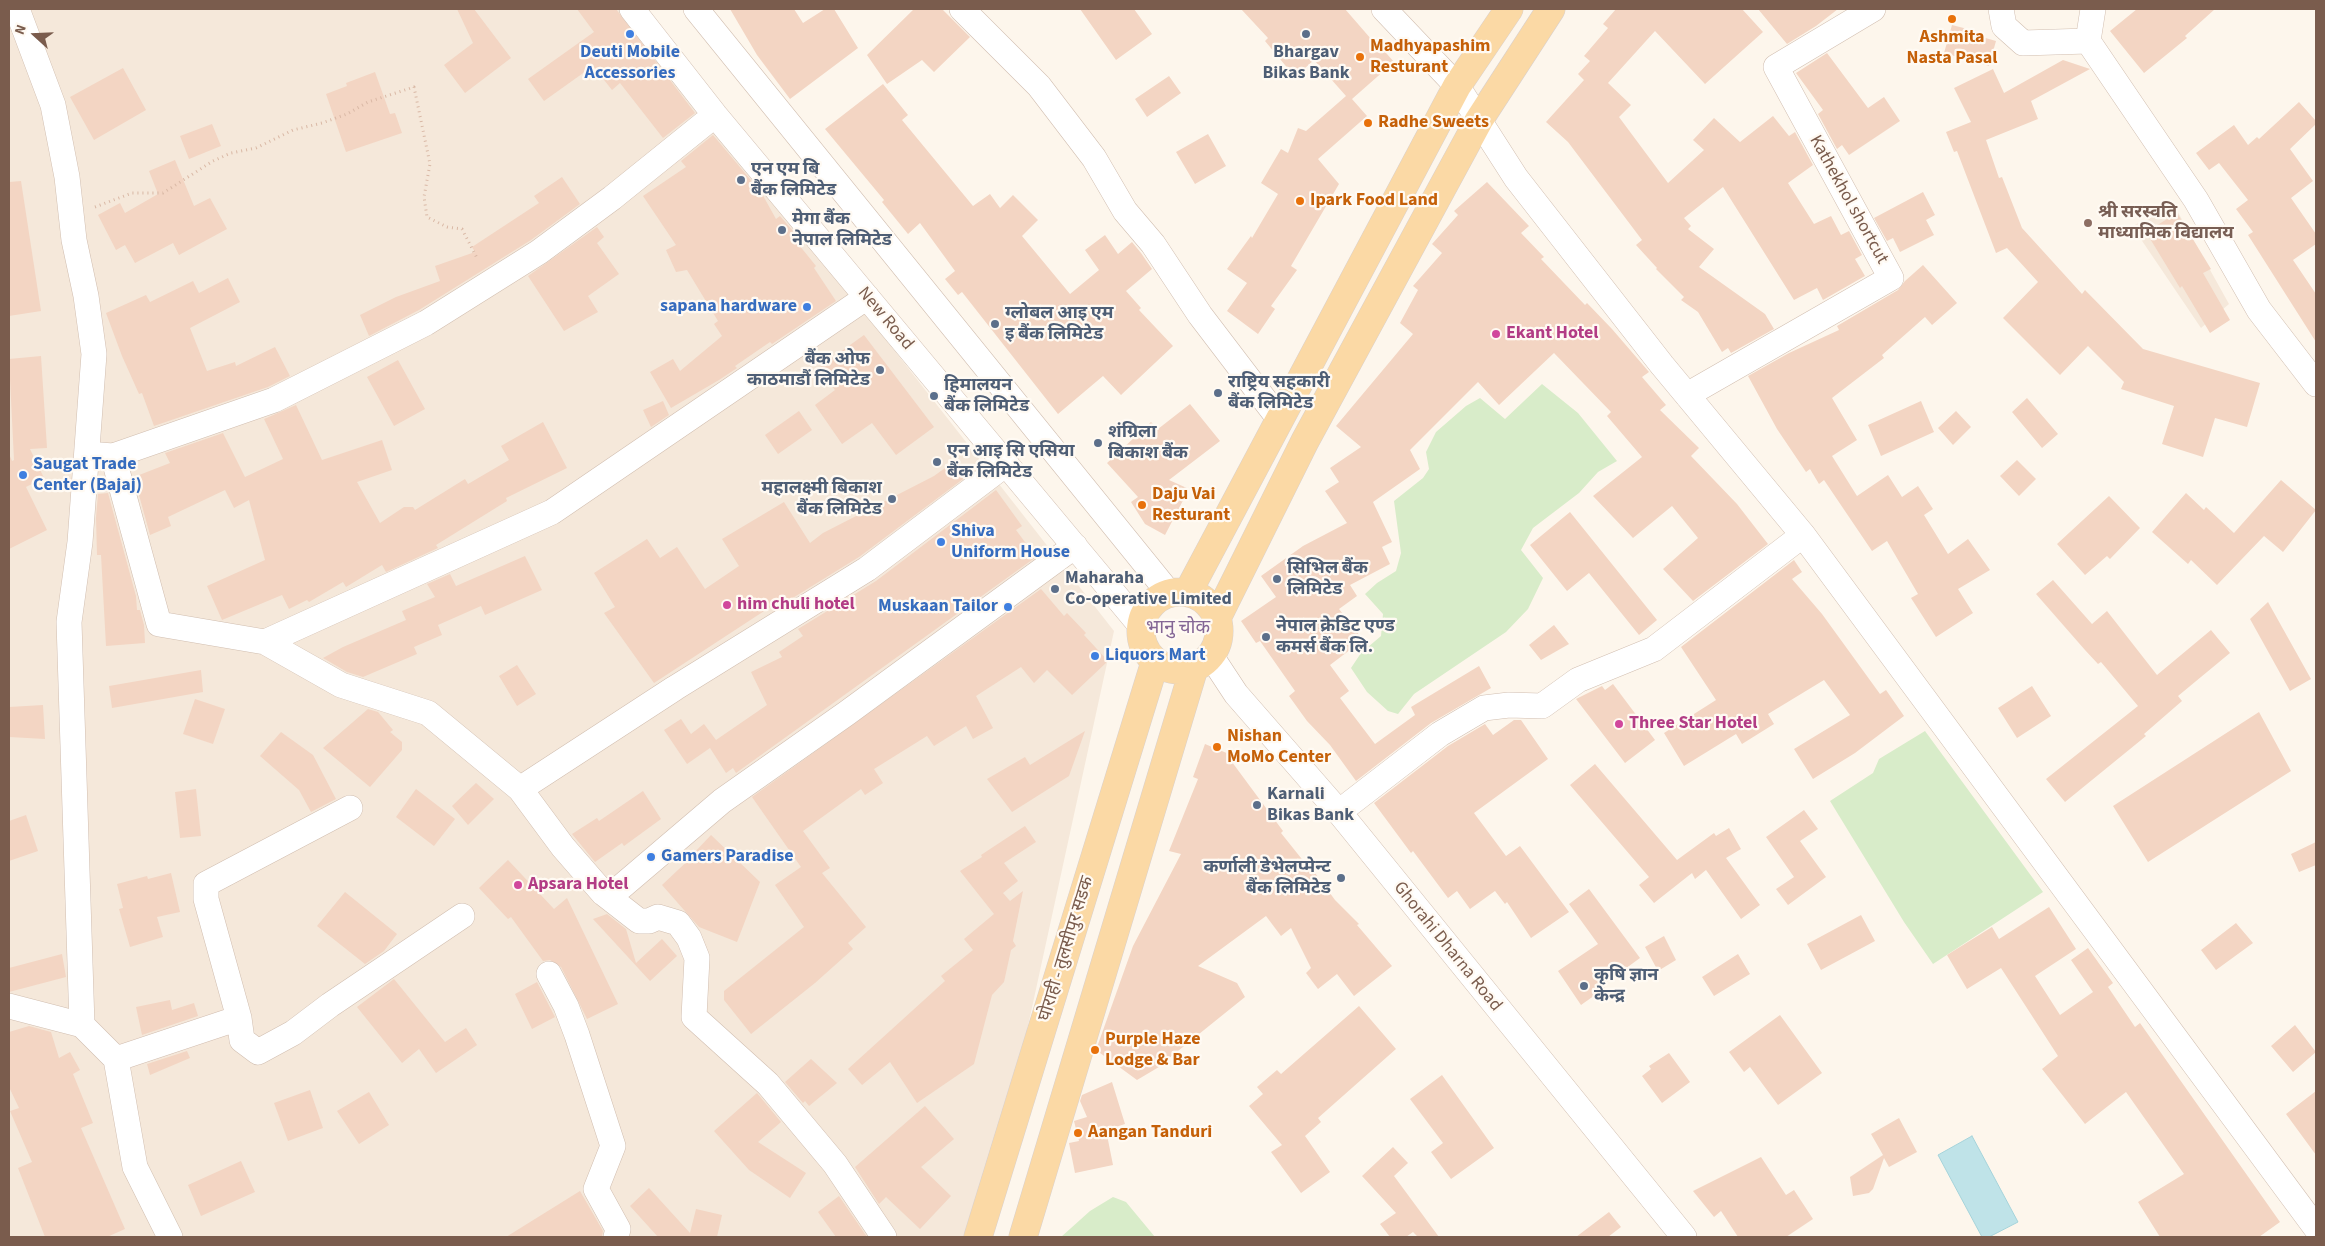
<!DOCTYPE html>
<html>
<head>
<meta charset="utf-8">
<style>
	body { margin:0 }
	#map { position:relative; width:2325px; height:1246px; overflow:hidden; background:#fdf6ec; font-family:"Source Sans 3",sans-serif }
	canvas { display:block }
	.frame { position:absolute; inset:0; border:10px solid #7a5c4d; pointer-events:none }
	.north { position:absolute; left:10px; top:10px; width:50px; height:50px; -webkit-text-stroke:4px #fffaf3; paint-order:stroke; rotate:290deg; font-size:14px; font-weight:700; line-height:20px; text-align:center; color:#7a5c4d }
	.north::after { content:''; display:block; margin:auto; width:18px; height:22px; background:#7a5c4d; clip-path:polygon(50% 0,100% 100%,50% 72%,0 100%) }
</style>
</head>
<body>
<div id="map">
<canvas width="2325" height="1246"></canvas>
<div class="frame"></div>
<div class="north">N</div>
</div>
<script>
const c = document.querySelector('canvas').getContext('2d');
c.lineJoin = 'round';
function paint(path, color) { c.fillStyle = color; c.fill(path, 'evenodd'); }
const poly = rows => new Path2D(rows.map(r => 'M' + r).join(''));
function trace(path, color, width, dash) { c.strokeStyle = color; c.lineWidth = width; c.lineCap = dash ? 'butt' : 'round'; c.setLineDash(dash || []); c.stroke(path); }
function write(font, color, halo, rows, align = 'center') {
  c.font = font + ' "Source Sans 3","Noto Sans Devanagari",sans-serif'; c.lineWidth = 4.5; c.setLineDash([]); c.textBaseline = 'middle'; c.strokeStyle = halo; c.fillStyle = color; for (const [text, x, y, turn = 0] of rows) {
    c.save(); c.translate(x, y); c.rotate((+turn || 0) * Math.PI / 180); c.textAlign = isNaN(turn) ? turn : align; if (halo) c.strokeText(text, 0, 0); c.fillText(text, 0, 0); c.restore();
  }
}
const residential = poly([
	[9,9,627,9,1114,631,982,1237,9,1237],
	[2175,207,2229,304,2201,328,2132,226]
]);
const green = poly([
	[1542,384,1578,413,1617,461,1598,472,1579,493,1533,528,1521,550,1543,578,1528,609,1506,632,1414,694,1398,714,1388,711,1367,692,1351,668,1361,653,1381,636,1383,614,1365,594,1377,583,1396,571,1401,553,1394,501,1423,478,1429,469,1426,452,1436,432,1466,406,1480,398,1505,419],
	[1925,731,2043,892,1933,964,1904,922,1830,801,1873,773,1879,759],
	[1113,1197,1126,1202,1155,1237,1061,1237,1090,1211]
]);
const water = poly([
	[1972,1136,2018,1222,1989,1237,1982,1237,1938,1155,1972,1136]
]);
const building = poly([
	[457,9,474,9,511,58,465,93,444,65,473,43],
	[577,9,616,9,695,113,663,138,620,83,612,90,593,66,544,101,528,79,594,32],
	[730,9,794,9,803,23,825,9,834,9,858,48,790,99,757,55],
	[914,9,942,9,970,37,934,72,922,60,887,84,867,55],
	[1080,9,1134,9,1152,34,1116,60],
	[1241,9,1345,9,1378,47,1380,46,1394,62,1352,99,1367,116,1318,159,1339,184,1291,266,1297,270,1271,306,1275,309,1258,334,1227,311,1247,283,1227,269,1251,236,1252,238,1278,194,1261,183,1281,149,1288,153,1298,128,1306,131,1346,96,1314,60,1295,77,1265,41,1268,38],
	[1616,9,1742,9,1763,32,1705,84,1655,31,1608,83,1631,105,1619,117,1668,183,1704,150,1693,140,1714,118,1740,142,1773,116,1789,136,1795,132,1813,165,1788,183,1814,224,1831,216,1841,235,1849,231,1862,255,1855,259,1865,276,1823,300,1817,288,1794,300,1723,187,1684,218,1691,226,1688,229,1714,249,1699,267,1765,314,1774,329,1731,353,1728,348,1722,352,1698,312,1681,300,1684,297,1656,269,1657,268,1636,245,1642,240,1568,142,1546,122,1584,80,1578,74,1590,61,1584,56,1608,28,1603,24],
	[1758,9,1838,9,1816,26,1787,44],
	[2137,9,2215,9,2185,36,2187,38,2144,73,2110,31],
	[1952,25,1983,33,1982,37,1996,41,1989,66,1944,53],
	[1827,53,1868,108,1884,97,1900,121,1849,155,1842,145,1837,149,1818,114,1823,110,1796,73],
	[2063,60,2090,69,2031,101,2038,119,1986,140,1999,178,2002,177,2022,228,2082,294,2085,290,2143,349,2260,383,2247,427,2215,418,2203,457,2162,444,2174,406,2121,389,2124,382,2088,346,2060,375,2003,318,2038,282,2007,248,1996,253,1957,151,1954,152,1946,132,1971,122,1954,88,1993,69,2004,93],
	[123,68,146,110,94,140,70,97],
	[375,72,390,114,395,113,402,133,346,152,326,94,347,86,346,83],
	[1169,76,1181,93,1147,117,1135,99],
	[883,84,908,115,902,120,973,206,990,194,1000,208,1013,195,1038,220,1022,236,1070,294,1099,270,1085,250,1105,235,1118,254,1132,242,1141,253,1152,269,1126,291,1141,308,1139,310,1173,346,1121,395,1103,376,1058,414,962,292,958,295,945,279,955,271,920,223,908,234,882,202,884,200,825,129],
	[2299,102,2316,121,2316,124,2290,149,2313,181,2291,198,2316,234,2316,244,2293,260,2316,294,2316,342,2248,235,2253,232,2236,209,2248,200,2219,163,2209,170,2196,153,2234,125,2248,145,2257,137,2259,139],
	[212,124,221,146,189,159,180,136],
	[1208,134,1226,166,1195,184,1176,152],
	[713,135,750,179,756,190,758,189,761,192,776,219,780,216,793,231,798,238,795,240,816,266,814,268,836,301,772,344,770,342,735,366,737,368,719,380,671,408,650,372,673,359,680,371,722,336,714,324,718,321,687,270,676,272,666,250,676,245,643,196,686,167,681,161],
	[175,160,194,206,210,198,227,229,179,255,173,243,135,263,125,245,116,250,98,215,120,203,125,213,158,194,149,171],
	[562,177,580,204,531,240,419,310,369,336,360,315,396,297,440,281,435,266,475,252,472,247,539,203,534,196],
	[21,181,41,311,9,316,9,182],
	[1487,182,1529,226,1521,233,1544,257,1541,259,1585,305,1587,303,1612,329,1649,372,1642,377,1666,405,1660,410,1699,448,1691,456,1737,504,1768,544,1693,601,1663,569,1698,538,1672,506,1633,538,1593,496,1642,457,1607,416,1611,412,1554,353,1499,405,1478,382,1410,450,1420,469,1373,502,1392,542,1382,547,1390,564,1350,585,1357,596,1339,609,1363,640,1330,665,1349,691,1340,698,1375,744,1415,715,1411,707,1479,666,1491,688,1431,723,1356,781,1330,745,1307,721,1289,696,1295,691,1260,641,1256,643,1241,621,1276,597,1261,576,1303,546,1347,523,1325,491,1339,482,1330,468,1361,447,1336,426,1413,334,1400,323,1418,290,1413,286,1442,253,1432,244,1458,215,1454,211],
	[1923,192,1935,215,1926,220,1934,235,1900,252,1893,238,1887,241,1874,218],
	[2177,213,2211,269,2203,273,2230,320,2210,333,2182,286,2180,288,2146,232],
	[597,227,604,237,597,243,619,274,588,296,598,312,564,331,528,276],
	[1923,265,1957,303,1932,325,1925,317,1882,355,1884,358,1832,398,1857,440,1832,456,1857,496,1888,475,1902,497,1918,486,1933,509,1924,515,1948,554,1968,539,1990,570,1958,589,1973,613,1936,637,1911,598,1918,594,1887,541,1872,551,1824,480,1819,484,1810,469,1806,472,1777,429,1748,376,1789,353,1839,330,1837,326,1898,290,1905,281],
	[228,278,240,302,190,328,207,371,235,362,236,366,275,347,290,376,268,387,154,426,142,393,139,394,122,356,106,313,146,295,150,302,193,281,199,293],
	[864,335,934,427,896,455,872,423,842,444,815,405,835,390,818,368],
	[41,356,47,448,30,449,44,478,26,487,47,530,9,549,9,454,12,461,14,460,9,359],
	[398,360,425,409,394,426,367,377],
	[2027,398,2058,434,2042,448,2012,412],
	[663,401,669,415,651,427,643,410],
	[1921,401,1934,432,1881,456,1868,425],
	[1190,404,1220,441,1169,480,1189,489,1165,535,1145,524,1131,502,1138,497,1107,463,1151,422,1158,429],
	[296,405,322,460,382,440,392,470,357,482,380,523,404,507,413,507,415,510,465,479,468,484,509,460,501,446,543,422,567,468,506,498,507,501,436,545,438,548,386,572,382,565,346,587,343,582,309,602,307,600,289,609,282,595,222,620,207,586,265,560,249,500,234,508,225,490,168,517,171,526,150,535,134,477,170,463,165,453,223,433,245,477,283,459,264,419],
	[799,411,812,430,778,454,765,435],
	[1956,411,1971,427,1953,445,1938,428],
	[2017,460,2036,479,2019,496,2000,476],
	[952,463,963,479,859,557,783,604,781,600,654,683,604,613,615,607,594,573,647,539,660,558,677,547,705,589,739,566,722,539,784,502,810,543,823,533,934,476],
	[2281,480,2316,510,2283,552,2264,536,2217,585,2191,560,2188,564,2152,532,2186,493,2204,510,2206,507,2234,533],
	[996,490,1022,526,1016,530,1036,557,736,773,733,768,726,773,710,748,687,764,664,730,681,719,691,734,704,724,716,740,767,705,751,672,782,657,779,652,803,636,798,629,876,581],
	[108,493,136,596,137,610,140,610,144,625,145,643,106,646,101,555,97,555,96,518,98,494],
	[2109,496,2140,528,2110,559,2107,556,2085,575,2057,544],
	[1570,512,1657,620,1639,635,1589,573,1567,591,1530,545],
	[525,556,542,590,485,615,481,606,438,625,442,635,414,647,417,654,363,677,347,672,323,658,343,647,406,620,402,611,435,597,427,584,450,574,456,586],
	[1794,560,1802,572,1792,579,1822,614,1880,694,1886,690,1904,716,1855,753,1813,779,1794,749,1850,715,1824,680,1768,714,1774,724,1742,744,1736,734,1684,766,1664,733,1716,700,1681,647],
	[2053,580,2092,624,2107,611,2157,675,2211,630,2230,653,2178,696,2182,701,2144,734,2146,736,2065,802,2046,779,2138,706,2101,662,2098,664,2085,650,2036,594],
	[1041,589,1064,616,1067,613,1086,633,1084,635,1108,661,1072,695,1047,670,1034,683,1021,667,976,696,993,728,973,739,966,726,934,746,927,736,874,769,883,783,865,795,861,789,803,831,830,868,822,873,866,927,848,943,853,949,815,983,751,1034,724,1000,724,991,804,927,775,885,801,867,752,797],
	[2268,602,2311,679,2290,691,2250,619],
	[1554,625,1569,644,1541,660,1529,645],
	[517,665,536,694,517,706,499,676],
	[201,670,203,692,112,708,109,686],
	[1613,684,1655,740,1625,763,1576,699,1602,686,1605,690],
	[2032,686,2051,716,2017,738,1998,708],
	[195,699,225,709,213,744,183,734],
	[43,705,45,739,9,737,9,707],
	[368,709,378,712,393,730,390,732,402,742,402,750,370,787,323,748],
	[2259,712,2291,771,2148,862,2113,806],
	[1514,720,1521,720,1548,759,1474,813,1506,856,1520,846,1569,912,1531,938,1507,902,1505,904,1495,891,1470,909,1457,891,1448,898,1413,851,1411,853,1374,803,1448,746,1485,724,1493,735],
	[1085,731,1069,776,1012,812,987,779,1025,757,1030,765],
	[281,732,313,755,336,799,311,812,299,790,260,756],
	[1205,744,1229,754,1229,758,1283,831,1281,833,1305,863,1307,862,1335,900,1359,924,1357,925,1392,966,1354,996,1337,974,1318,989,1306,973,1311,968,1291,928,1281,936,1266,916,1198,966,1237,983,1245,997,1163,1063,1164,1064,1137,1080,1096,1050,1133,946,1181,854,1169,851,1198,779,1193,777],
	[1595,764,1677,860,1714,833,1716,836,1729,828,1741,849,1726,858,1760,905,1741,919,1706,870,1695,879,1692,873,1654,903,1639,885,1649,877,1570,785],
	[476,783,494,799,468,825,452,806],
	[196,789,201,836,180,838,175,792],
	[416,789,455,819,434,846,396,817],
	[643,791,661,819,624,846,622,843,595,862,572,834,597,818,599,821],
	[1804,810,1818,829,1800,841,1826,877,1788,905,1776,889,1794,877,1766,837],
	[26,815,38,851,9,861,9,821],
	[1025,826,1036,842,1004,863,1018,881,1003,893,1010,901,1023,891,1013,941,1016,946,1011,950,1004,982,992,995,974,1064,917,1103,890,1062,862,1085,848,1069,945,981,941,976,973,950,964,939,994,914,960,871,982,857,981,855],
	[711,835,760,882,737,942,699,927,662,885,695,854,694,853],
	[2316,842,2316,865,2299,872,2291,854],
	[508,860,554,909,567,898,618,1004,587,1019,561,967,550,960,543,961,511,917,508,919,479,888],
	[171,873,180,912,157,917,163,937,130,947,119,909,123,908,117,884,147,876,148,879],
	[1589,889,1640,958,1603,985,1605,988,1581,1005,1558,971,1598,944,1569,904],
	[345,892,397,934,384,951,365,964,317,926],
	[2049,907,2076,949,2035,976,2060,1015,2093,992,2071,960,2088,948,2113,983,2108,987,2135,1027,2140,1023,2280,1222,2259,1237,2160,1237,2138,1202,2184,1174,2126,1092,2085,1124,2042,1069,2058,1056,2001,968,1967,989,1947,955,1992,927,1999,939],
	[607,914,626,929,636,963,662,939,677,956,650,981,593,919],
	[1861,915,1875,941,1821,970,1807,944],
	[2236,923,2253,943,2216,970,2201,950],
	[1664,936,1676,960,1658,971,1645,947],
	[62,954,66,977,9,992,9,968],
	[1738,954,1750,974,1714,996,1702,977],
	[394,979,445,1042,466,1028,477,1045,436,1073,419,1049,402,1063,357,1007],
	[537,982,555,1017,532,1029,515,994],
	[170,1000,172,1010,194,1003,198,1016,142,1035,136,1007],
	[1359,1006,1396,1049,1318,1118,1321,1122,1305,1136,1330,1172,1301,1193,1271,1152,1282,1145,1249,1106,1263,1094,1257,1087,1277,1070,1281,1074],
	[1780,1015,1822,1073,1778,1105,1750,1067,1744,1072,1729,1052],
	[2295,1025,2316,1052,2293,1072,2271,1046],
	[29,1026,51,1032,59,1058,70,1052,80,1070,73,1074,93,1123,81,1128,125,1229,107,1237,45,1237,18,1168,32,1162,10,1111,19,1108,9,1087,9,1032],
	[187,1051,190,1058,150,1075,147,1064],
	[1669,1053,1690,1082,1662,1103,1642,1076,1651,1069,1649,1066],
	[811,1059,837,1083,809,1106,805,1101,803,1103,785,1082],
	[1442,1075,1494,1148,1451,1179,1431,1152,1443,1143,1410,1099],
	[1112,1082,1125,1124,1106,1130,1113,1165,1075,1173,1069,1143,1079,1141,1074,1121,1087,1117,1080,1101,1082,1095],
	[310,1090,323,1128,288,1141,274,1103],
	[2316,1091,2316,1155,2286,1114],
	[369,1092,389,1125,359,1144,337,1111],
	[757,1093,781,1122,758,1142,806,1173,790,1198,749,1170,714,1131],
	[925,1106,954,1139,921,1167,951,1196,920,1229,886,1197,879,1204,855,1167],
	[1899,1118,1917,1152,1889,1167,1884,1158,1873,1189,1869,1193,1853,1196,1850,1177,1883,1155,1871,1134],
	[1393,1147,1408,1163,1394,1176,1439,1237,1418,1237,1413,1232,1406,1237,1390,1237,1380,1224,1396,1213,1362,1176],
	[1761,1157,1786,1195,1794,1190,1813,1219,1786,1237,1738,1237,1721,1211,1714,1217,1693,1191],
	[241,1161,255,1192,201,1216,188,1185],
	[649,1188,690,1233,696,1209,722,1215,717,1237,658,1237,630,1206],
	[580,1191,603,1231,602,1237,506,1237],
	[839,1196,867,1237,836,1237,818,1212],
	[1609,1212,1621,1227,1608,1237,1576,1237]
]);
const path = poly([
	[95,207,132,193,163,193,213,161,231,153,256,148,293,130,322,123,347,114,368,102,414,87,430,164,424,197,427,217,447,227,462,229,478,260]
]);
const street = poly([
	[17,9,53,105,67,177,74,240,86,296,94,354,80,542,69,622,82,1025,116,1059,135,1167,170,1237],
	[632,9,715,115,1141,626],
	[696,9,1169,593],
	[962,9,1039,86,1094,158,1125,211,1153,244,1200,315,1280,420],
	[1384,9,1457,86,1516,178,1662,365,1803,535,2316,1228],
	[2001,9,2004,26,2023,43,2088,41,2196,200,2259,310,2316,384],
	[2088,41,2093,9],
	[1687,395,1891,278,1776,67,1873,9],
	[87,454,113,456,159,624,265,642,552,512,867,297],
	[113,456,274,400,426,323,539,252,612,198,715,115],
	[265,642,341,685,428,713,520,789,563,847,603,893,639,921,649,921,658,917,678,923,689,938,697,958,694,1017,768,1084,835,1164,884,1237],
	[1211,656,1236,694,1339,812,1684,1237],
	[520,789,675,688,867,569,1006,464],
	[350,808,206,884,206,899,239,1018,242,1040,258,1052,293,1033,330,1005,462,916],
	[1339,812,1440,734,1484,708,1509,705,1542,706,1578,680,1654,649,1803,535],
	[603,893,621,887,722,801,847,713,1075,546],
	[549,974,566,1006,577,1035,613,1146,596,1189,618,1229,616,1237],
	[9,1006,82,1025],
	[116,1059,239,1018]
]);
const primary = poly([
	[1188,592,1457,86,1509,9],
	'1141 631a39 39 0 1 1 78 0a39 39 0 1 1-78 0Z',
	[1217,618,1305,441,1479,120,1551,9],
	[978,1237,1155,662],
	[1023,1237,1194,668]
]);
const markers = [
	[1952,19,5,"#e8710a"],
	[630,34,5,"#3f7fe0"],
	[1306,34,5,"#5c6f8a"],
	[1360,57,5,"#e8710a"],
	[1368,123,5,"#e8710a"],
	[741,180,5,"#5c6f8a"],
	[1300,201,5,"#e8710a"],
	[2088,223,5,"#8d6e63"],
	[782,230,5,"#5c6f8a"],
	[807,307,5,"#3f7fe0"],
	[995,324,5,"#5c6f8a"],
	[1496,334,5,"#d1479c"],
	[880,370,5,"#5c6f8a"],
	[1218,393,5,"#5c6f8a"],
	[934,396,5,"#5c6f8a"],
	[1098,443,5,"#5c6f8a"],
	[937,462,5,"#5c6f8a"],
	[23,475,5,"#3f7fe0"],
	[892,499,5,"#5c6f8a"],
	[1142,505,5,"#e8710a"],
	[941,542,5,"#3f7fe0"],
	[1277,579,5,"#5c6f8a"],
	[1055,589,5,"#5c6f8a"],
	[727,605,5,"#d1479c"],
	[1008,607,5,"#3f7fe0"],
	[1266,637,5,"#5c6f8a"],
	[1095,656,5,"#3f7fe0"],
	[1619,724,5,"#d1479c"],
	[1217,747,5,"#e8710a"],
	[1257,805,5,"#5c6f8a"],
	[651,857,5,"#3f7fe0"],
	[1341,878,5,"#5c6f8a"],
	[518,885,5,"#d1479c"],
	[1584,986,5,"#5c6f8a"],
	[1095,1050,5,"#e8710a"],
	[1078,1133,5,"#e8710a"]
];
const foodNames = [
	["Ashmita",1952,38,"center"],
	["Nasta Pasal",1952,59,"center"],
	["Madhyapashim",1370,47],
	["Resturant",1370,68],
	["Radhe Sweets",1378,123],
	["Ipark Food Land",1310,201],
	["Daju Vai",1152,495],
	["Resturant",1152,516],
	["Nishan",1227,737],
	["MoMo Center",1227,758],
	["Purple Haze",1105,1040],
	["Lodge & Bar",1105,1061],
	["Aangan Tanduri",1088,1133]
];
const shopNames = [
	["Deuti Mobile",630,53,"center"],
	["Accessories",630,74,"center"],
	["sapana hardware",797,307,"right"],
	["Saugat Trade",33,465],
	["Center (Bajaj)",33,486],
	["Shiva",951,532],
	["Uniform House",951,553],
	["Muskaan Tailor",998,607,"right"],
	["Liquors Mart",1105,656],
	["Gamers Paradise",661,857]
];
const serviceNames = [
	["Bhargav",1306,53,"center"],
	["Bikas Bank",1306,74,"center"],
	["एन एम बि",751,170],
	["बैंक लिमिटेड",751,191],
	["मेगा बैंक",792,220],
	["नेपाल लिमिटेड",792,241],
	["ग्लोबल आइ एम",1005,314],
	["इ बैंक लिमिटेड",1005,335],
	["बैंक ओफ",870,360,"right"],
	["काठमाडौं लिमिटेड",870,381,"right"],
	["राष्ट्रिय सहकारी",1228,383],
	["बैंक लिमिटेड",1228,404],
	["हिमालयन",944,386],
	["बैंक लिमिटेड",944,407],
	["शंग्रिला",1108,433],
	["बिकाश बैंक",1108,454],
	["एन आइ सि एसिया",947,452],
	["बैंक लिमिटेड",947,473],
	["महालक्ष्मी बिकाश",882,489,"right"],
	["बैंक लिमिटेड",882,510,"right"],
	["सिभिल बैंक",1287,569],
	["लिमिटेड",1287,590],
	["Maharaha",1065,579],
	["Co-operative Limited",1065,600],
	["नेपाल क्रेडिट एण्ड",1276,627],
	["कमर्स बैंक लि.",1276,648],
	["Karnali",1267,795],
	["Bikas Bank",1267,816],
	["कर्णाली डेभेलप्मेन्ट",1331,868,"right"],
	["बैंक लिमिटेड",1331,889,"right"],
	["कृषि ज्ञान",1594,976],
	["केन्द्र",1594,997]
];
const streetNames = [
	["Kathekhol shortcut",1848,200,61],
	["New Road",885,319,50],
	["Ghorahi Dharna Road",1447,947,51],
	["घोराही - तुलसीपुर सडक",1067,949,-73]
];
const educationNames = [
	["श्री सरस्वति",2098,213],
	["माध्यामिक विद्यालय",2098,234]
];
const hotelNames = [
	["Ekant Hotel",1506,334],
	["him chuli hotel",737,605],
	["Three Star Hotel",1629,724],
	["Apsara Hotel",528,885]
];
const neighbourhoodNames = [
	["भानु चोक",1178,629]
];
paint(residential, '#f5e8da');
paint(green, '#d8ecc9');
paint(water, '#bfe3e8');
trace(water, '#a5d3da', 1);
paint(building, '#f3d5c3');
trace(street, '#d1beb0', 26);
trace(primary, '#dad1cd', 29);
trace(path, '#d9b8a5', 3, [1, 4]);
trace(street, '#fff', 25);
trace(primary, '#fbd9a5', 28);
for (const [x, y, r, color] of markers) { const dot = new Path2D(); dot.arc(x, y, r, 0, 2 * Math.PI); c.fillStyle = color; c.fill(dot); trace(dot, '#fffaf3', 2); }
write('bold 18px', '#c56008', '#fffaf3', foodNames, 'left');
write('bold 18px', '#366cbe', '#fffaf3', shopNames, 'left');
write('bold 18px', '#4e5e75', '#fffaf3', serviceNames, 'left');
write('18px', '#7a5c4d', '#fffaf3', streetNames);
write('bold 18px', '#785e54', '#fffaf3', educationNames, 'left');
write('bold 18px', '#b23c85', '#fffaf3', hotelNames, 'left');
write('19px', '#846695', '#fffaf3', neighbourhoodNames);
</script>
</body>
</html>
